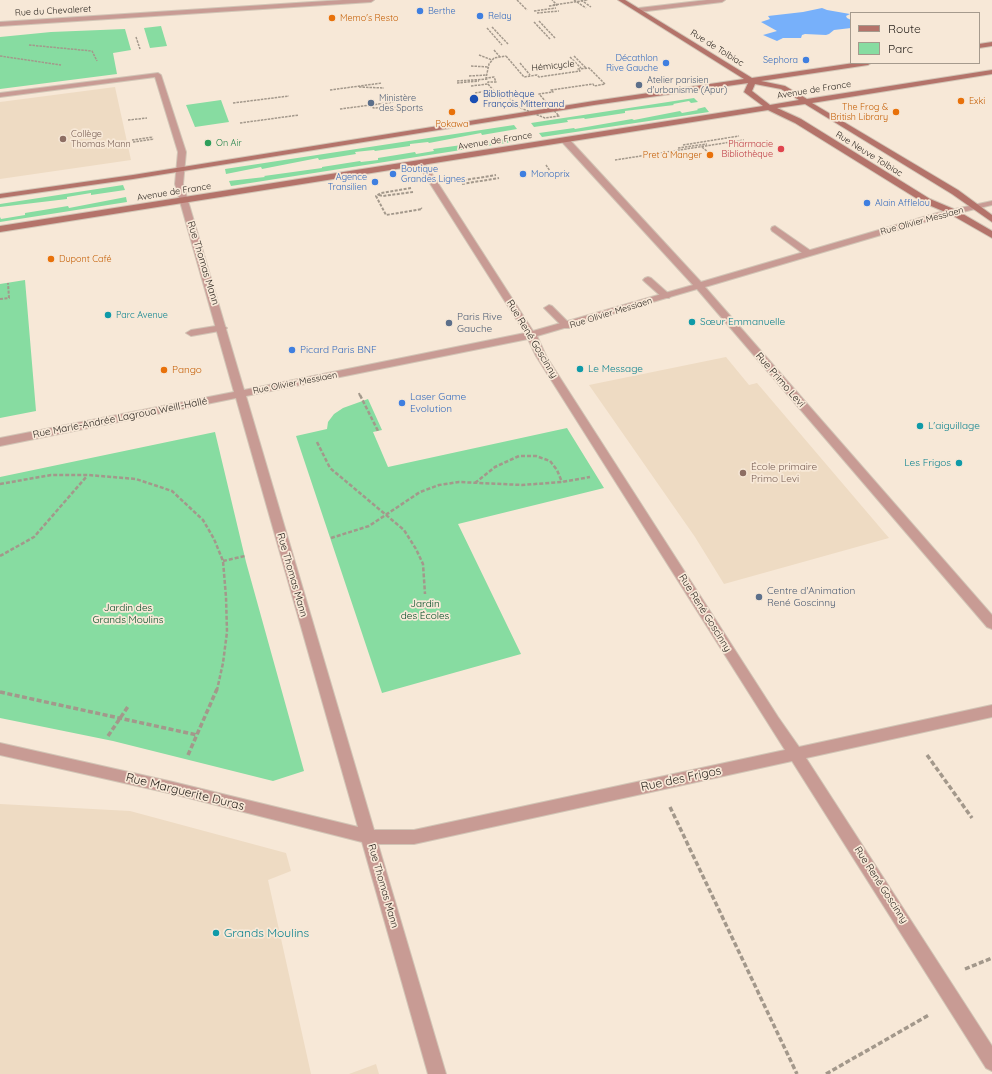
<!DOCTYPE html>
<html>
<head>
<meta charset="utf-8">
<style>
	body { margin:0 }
	#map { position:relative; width:992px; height:1074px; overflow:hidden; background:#f7e8d7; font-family:Quicksand,sans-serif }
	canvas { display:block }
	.legend { position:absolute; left:850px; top:12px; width:130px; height:52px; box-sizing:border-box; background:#f7e8d7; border:1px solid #a59a8d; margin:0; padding:5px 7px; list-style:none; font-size:12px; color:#2b251f }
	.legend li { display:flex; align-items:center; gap:8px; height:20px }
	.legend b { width:20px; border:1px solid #a59a8d }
</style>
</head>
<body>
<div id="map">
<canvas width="992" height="1074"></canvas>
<ul class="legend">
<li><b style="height:5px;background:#b4736a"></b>Route</li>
<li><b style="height:11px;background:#87dca1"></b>Parc</li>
</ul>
</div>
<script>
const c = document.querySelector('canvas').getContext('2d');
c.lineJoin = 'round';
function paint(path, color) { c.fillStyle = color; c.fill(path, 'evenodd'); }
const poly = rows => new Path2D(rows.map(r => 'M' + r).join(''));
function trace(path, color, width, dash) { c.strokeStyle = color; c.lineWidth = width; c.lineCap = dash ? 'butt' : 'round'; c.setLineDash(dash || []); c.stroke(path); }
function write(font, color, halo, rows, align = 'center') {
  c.font = font + ' Quicksand,sans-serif'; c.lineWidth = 3.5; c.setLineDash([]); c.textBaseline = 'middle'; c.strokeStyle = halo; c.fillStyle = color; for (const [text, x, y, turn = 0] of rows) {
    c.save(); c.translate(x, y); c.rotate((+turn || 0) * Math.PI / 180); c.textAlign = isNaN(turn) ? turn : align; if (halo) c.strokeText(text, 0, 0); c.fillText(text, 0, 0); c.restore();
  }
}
const built = poly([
	[115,87,131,160,0,179,0,102],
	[726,357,749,385,757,383,889,538,724,584,695,537,589,385],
	[0,804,130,811,286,853,291,871,268,880,311,1074,0,1074],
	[376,1064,379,1074,348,1074,349,1074]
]);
const green = poly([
	[161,26,167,46,150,48,144,28],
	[125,29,131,50,113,53,117,74,0,89,0,37,51,32],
	[694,98,698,102,691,103,689,101,673,104,674,105,625,111,625,113,585,119,584,118,567,120,568,122,534,127,531,123],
	[221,100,229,122,195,127,186,105],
	[705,107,709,112,542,137,539,133,574,128,575,129,632,119,634,120,680,111,682,113,698,110,697,109],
	[514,125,517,129,482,135,481,133,429,143,428,142,410,144,410,146,375,151,374,150,355,152,356,154,319,160,318,158,262,169,261,167,226,174,225,169],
	[522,136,525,140,231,186,229,181,265,177,264,176,322,168,322,167,360,161,361,162,378,160,378,158,415,152,416,154,434,151,433,149,469,144,470,145],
	[123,185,125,190,91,195,91,193,67,197,67,199,0,207,0,204],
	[126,197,127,202,0,222,0,217,1,219,25,215,25,213,68,206,69,208],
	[25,280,36,411,0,418,0,284],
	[368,399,382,430,373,432,388,467,567,428,604,488,458,524,521,654,382,693,296,436,327,429,328,422,334,414,343,408],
	[215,432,246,562,304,771,273,781,113,741,0,718,0,477]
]);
const water = poly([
	[822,8,827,10,850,14,846,16,847,18,851,20,851,28,834,30,829,34,826,35,805,34,802,35,801,38,783,38,777,41,763,35,777,31,761,22,770,19,768,16,803,12]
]);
const pathFar3 = poly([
	[517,0,527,10],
	[574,0,586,8],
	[581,0,591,7],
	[549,6,557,5,552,0],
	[534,11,556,8],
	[537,13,559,11],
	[539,21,555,38],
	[534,22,550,39],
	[492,27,508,44],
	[487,28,502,45],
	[136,37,140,49],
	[29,45,92,51,97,61],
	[494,50,500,57],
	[479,55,492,60],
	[0,56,61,65],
	[506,56,524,77,537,75,539,77,580,71,578,69,589,68,605,84,594,86,593,84,551,90,553,92,539,94,559,116,545,118,506,102,513,101,507,96,500,98,488,84,488,82,496,82,494,77,486,78,489,64,494,58,506,56],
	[574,56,586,68],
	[570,57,581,68],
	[520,63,530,75],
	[471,66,488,67],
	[469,76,486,75],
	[457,81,488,79],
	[457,83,479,81],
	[471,86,488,84],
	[359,87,384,88],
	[330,90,382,83],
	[475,93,493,90],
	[233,103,289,96],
	[369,106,374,108,396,107],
	[340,109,394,102],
	[128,120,147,118],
	[240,123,299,115],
	[132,140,153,137],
	[133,142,154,139],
	[683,145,739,136],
	[702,147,708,152],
	[678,148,707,144],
	[615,160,744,140],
	[546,165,550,171]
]);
const pathFar2 = poly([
	[459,181,496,175],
	[462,184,499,178],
	[411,188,381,193,376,196,386,215,422,209,421,208],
	[379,195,383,196,413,192],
	[0,299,9,298,8,283],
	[359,393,360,396]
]);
const pathFar1 = poly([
	[360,395,378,431],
	[317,442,330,468,404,530,416,549,423,564,425,594],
	[475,483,495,467,519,456,536,456,550,461,557,470,562,482],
	[0,484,51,475,88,475,136,479,172,491,203,520,214,539,223,561,226,597,227,632,223,663,217,690],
	[331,538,369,526,420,492,439,485,459,482,522,485,562,482,590,477],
	[0,556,34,537,87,476],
	[223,561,245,556]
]);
const path = poly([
	[0,692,197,735],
	[108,736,129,705],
	[188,755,217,689],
	[927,755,972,818],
	[670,807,797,1074],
	[965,969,992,958],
	[826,1074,929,1015]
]);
const lane = poly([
	[775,226,811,251,812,253,811,255,805,255,772,231,771,229,772,227,775,226],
	[648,277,651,278,669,294,671,296,669,298,663,298,645,282,643,280,645,278,648,277],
	[549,305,552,306,572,326,570,328,564,328,544,308,549,305],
	[222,325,227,328,225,330,191,336,186,333,191,330,222,325]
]);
const street = poly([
	[343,0,374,0,371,2,0,26,0,22,343,0],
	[707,0,725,0,722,2,639,12,636,10,639,8,707,0],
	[158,73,161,75,186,152,183,184,244,390,525,333,417,163,418,161,424,161,425,163,533,331,693,285,562,142,562,138,568,138,701,282,937,213,992,201,992,205,942,217,705,287,992,615,992,629,987,627,697,289,537,336,546,356,778,717,799,747,992,705,992,717,806,758,992,1046,992,1071,986,1068,792,761,414,844,378,844,446,1074,428,1074,362,842,173,794,0,755,0,743,173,782,358,827,236,398,0,446,0,438,234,392,175,184,178,152,155,77,0,97,0,93,158,73],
	[528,339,536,356,785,750,414,830,374,830,246,396,528,339]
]);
const secondary = poly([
	[618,0,625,0,752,78,854,63,871,63,868,65,761,81,785,86,807,99,992,70,992,74,812,103,958,190,992,215,992,222,952,194,805,104,777,108,801,119,930,199,956,210,992,231,992,238,950,214,924,203,795,123,768,110,0,232,0,226,763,106,744,92,748,83,594,105,133,179,0,198,0,194,133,175,594,101,744,79,618,0],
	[755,84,781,89,799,100,770,105,752,91,755,84],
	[992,42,992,46,979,48,979,44,992,42]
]);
const pathBridge = poly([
	[553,5,588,0]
]);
const markers = [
	[420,11,4,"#3f7fe0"],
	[480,16,4,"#3f7fe0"],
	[332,18,4,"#e8710a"],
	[806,60,4,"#3f7fe0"],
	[666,63,4,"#3f7fe0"],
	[639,85,4,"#5c6f8a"],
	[474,99,5,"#1a4fb4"],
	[961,101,4,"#e8710a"],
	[371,103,4,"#5c6f8a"],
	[452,112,4,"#e8710a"],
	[896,112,4,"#e8710a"],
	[63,139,4,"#8d6e63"],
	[208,143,4,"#2e9e5b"],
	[781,149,4,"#e0444e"],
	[710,155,4,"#e8710a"],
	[393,174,4,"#3f7fe0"],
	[523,174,4,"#3f7fe0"],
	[375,182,4,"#3f7fe0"],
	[867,203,4,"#3f7fe0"],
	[51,259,4,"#e8710a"],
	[108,315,4,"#0f9aa8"],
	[692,322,4,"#0f9aa8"],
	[449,323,4,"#5c6f8a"],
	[292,350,4,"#3f7fe0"],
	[580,369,4,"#0f9aa8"],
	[164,370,4,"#e8710a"],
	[402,403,4,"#3f7fe0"],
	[920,426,4,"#0f9aa8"],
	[959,463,4,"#0f9aa8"],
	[743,473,4,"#8d6e63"],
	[759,597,4,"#5c6f8a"],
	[216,933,4,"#0f9aa8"]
];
const farStreetnames = [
	["Rue du Chevaleret",53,11,-3],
	["Rue de Tolbiac",717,48,32],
	["Hémicycle",553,66,-6],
	["Avenue de France",814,90,-9],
	["Avenue de France",495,141,-9],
	["Rue Neuve Tolbiac",869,154,32],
	["Avenue de France",174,192,-9],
	["Rue Olivier Messiaen",922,221,-15],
	["Rue Olivier Messiaen",611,313,-17],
	["Rue Olivier Messiaen",295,383,-11]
];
const farShopnames = [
	["Berthe",428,11],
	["Relay",488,16],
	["Décathlon",658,58,"right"],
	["Rive Gauche",658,68,"right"],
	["Sephora",798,60,"right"],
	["Boutique",401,169],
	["Grandes Lignes",401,179],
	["Monoprix",531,174],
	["Agence",367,177,"right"],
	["Transilien",367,187,"right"],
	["Alain Afflelou",875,203]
];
const farFoodnames = [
	["Memo's Resto",340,18],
	["Exki",969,101],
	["The Frog &",888,107,"right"],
	["British Library",888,117,"right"],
	["Pokawa",452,124,"center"],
	["Pret à Manger",702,155,"right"],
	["Dupont Café",59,259]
];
const farServicenames = [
	["Atelier parisien",647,80],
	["d'urbanisme (Apur)",647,90],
	["Ministère",379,98],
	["des Sports",379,108]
];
const farTransitnames = [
	["Bibliothèque",483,94],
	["François Mitterrand",483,104]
];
const farEducationnames = [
	["Collège",71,134],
	["Thomas Mann",71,144]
];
const farLeisurenames = [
	["On Air",216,143]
];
const farHealthnames = [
	["Pharmacie",773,144],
	["Bibliothèque",773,154]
];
const farCulturenames = [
	["Parc Avenue",116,315]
];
const streetNames = [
	["Rue Thomas Mann",203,263,73],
	["Rue René Goscinny",532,339,59],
	["Rue Primo Levi",780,380,49],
	["Rue Marie-Andrée Lagroua Weill-Hallé",120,418,-11],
	["Rue Thomas Mann",292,575,74],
	["Rue René Goscinny",705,613,58],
	["Rue René Goscinny",881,885,57],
	["Rue Thomas Mann",383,886,74]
];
const serviceNames = [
	["Paris Rive",457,317],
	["Gauche",457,329],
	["Centre d'Animation",767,591],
	["René Goscinny",767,603]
];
const cultureNames = [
	["Sœur Emmanuelle",700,322],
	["Le Message",588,369],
	["L'aiguillage",928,426],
	["Les Frigos",951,463,"right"]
];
const shopNames = [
	["Picard Paris BNF",300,350],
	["Laser Game",410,397],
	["Evolution",410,409]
];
const foodNames = [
	["Pango",172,370]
];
const educationNames = [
	["École primaire",751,467],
	["Primo Levi",751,479]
];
const parkNames = [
	["Jardin",425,604],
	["des Écoles",425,616],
	["Jardin des",128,608],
	["Grands Moulins",128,620]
];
const nearStreetnames = [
	["Rue des Frigos",681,779,-12],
	["Rue Marguerite Duras",185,792,14]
];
const nearCulturenames = [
	["Grands Moulins",224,933]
];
paint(built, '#eedbc3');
paint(green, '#87dca1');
paint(water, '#77b0fa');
trace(lane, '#d2c5b6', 2);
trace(street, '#d2c5b6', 2);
trace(secondary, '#d2c5b6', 2);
trace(pathFar3, '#a3988b', 1.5, [2.5, 1]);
trace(pathFar2, '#a3988b', 2, [3, 1.5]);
trace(pathFar1, '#a3988b', 2.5, [4, 2]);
trace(path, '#a3988b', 3.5, [5, 2.5]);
paint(lane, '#c89b94');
paint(street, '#c89b94');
paint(secondary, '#b4736a');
trace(pathBridge, '#a3988b', 1.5, [2.5, 1]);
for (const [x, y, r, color] of markers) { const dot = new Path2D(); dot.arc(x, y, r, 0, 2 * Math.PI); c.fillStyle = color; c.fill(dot); trace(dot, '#f7e8d7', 1.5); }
write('9px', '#2b251f', '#f7e8d7', farStreetnames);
write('9px', '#366cbe', '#f7e8d7', farShopnames, 'left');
write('9px', '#c56008', '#f7e8d7', farFoodnames, 'left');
write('9px', '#4e5e75', '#f7e8d7', farServicenames, 'left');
write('9px', '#164399', '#f7e8d7', farTransitnames, 'left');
write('9px', '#785e54', '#f7e8d7', farEducationnames, 'left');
write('9px', '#27864d', '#f7e8d7', farLeisurenames, 'left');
write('9px', '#be3a42', '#f7e8d7', farHealthnames, 'right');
write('9px', '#0d838f', '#f7e8d7', farCulturenames, 'left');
write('10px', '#2b251f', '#f7e8d7', streetNames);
write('10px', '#4e5e75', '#f7e8d7', serviceNames, 'left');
write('10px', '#0d838f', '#f7e8d7', cultureNames, 'left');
write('10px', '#366cbe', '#f7e8d7', shopNames, 'left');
write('10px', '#c56008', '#f7e8d7', foodNames, 'left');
write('10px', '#785e54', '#f7e8d7', educationNames, 'left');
write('10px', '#004a24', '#f7e8d7', parkNames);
write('12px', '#2b251f', '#f7e8d7', nearStreetnames);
write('12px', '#0d838f', '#f7e8d7', nearCulturenames, 'left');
</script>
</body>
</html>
